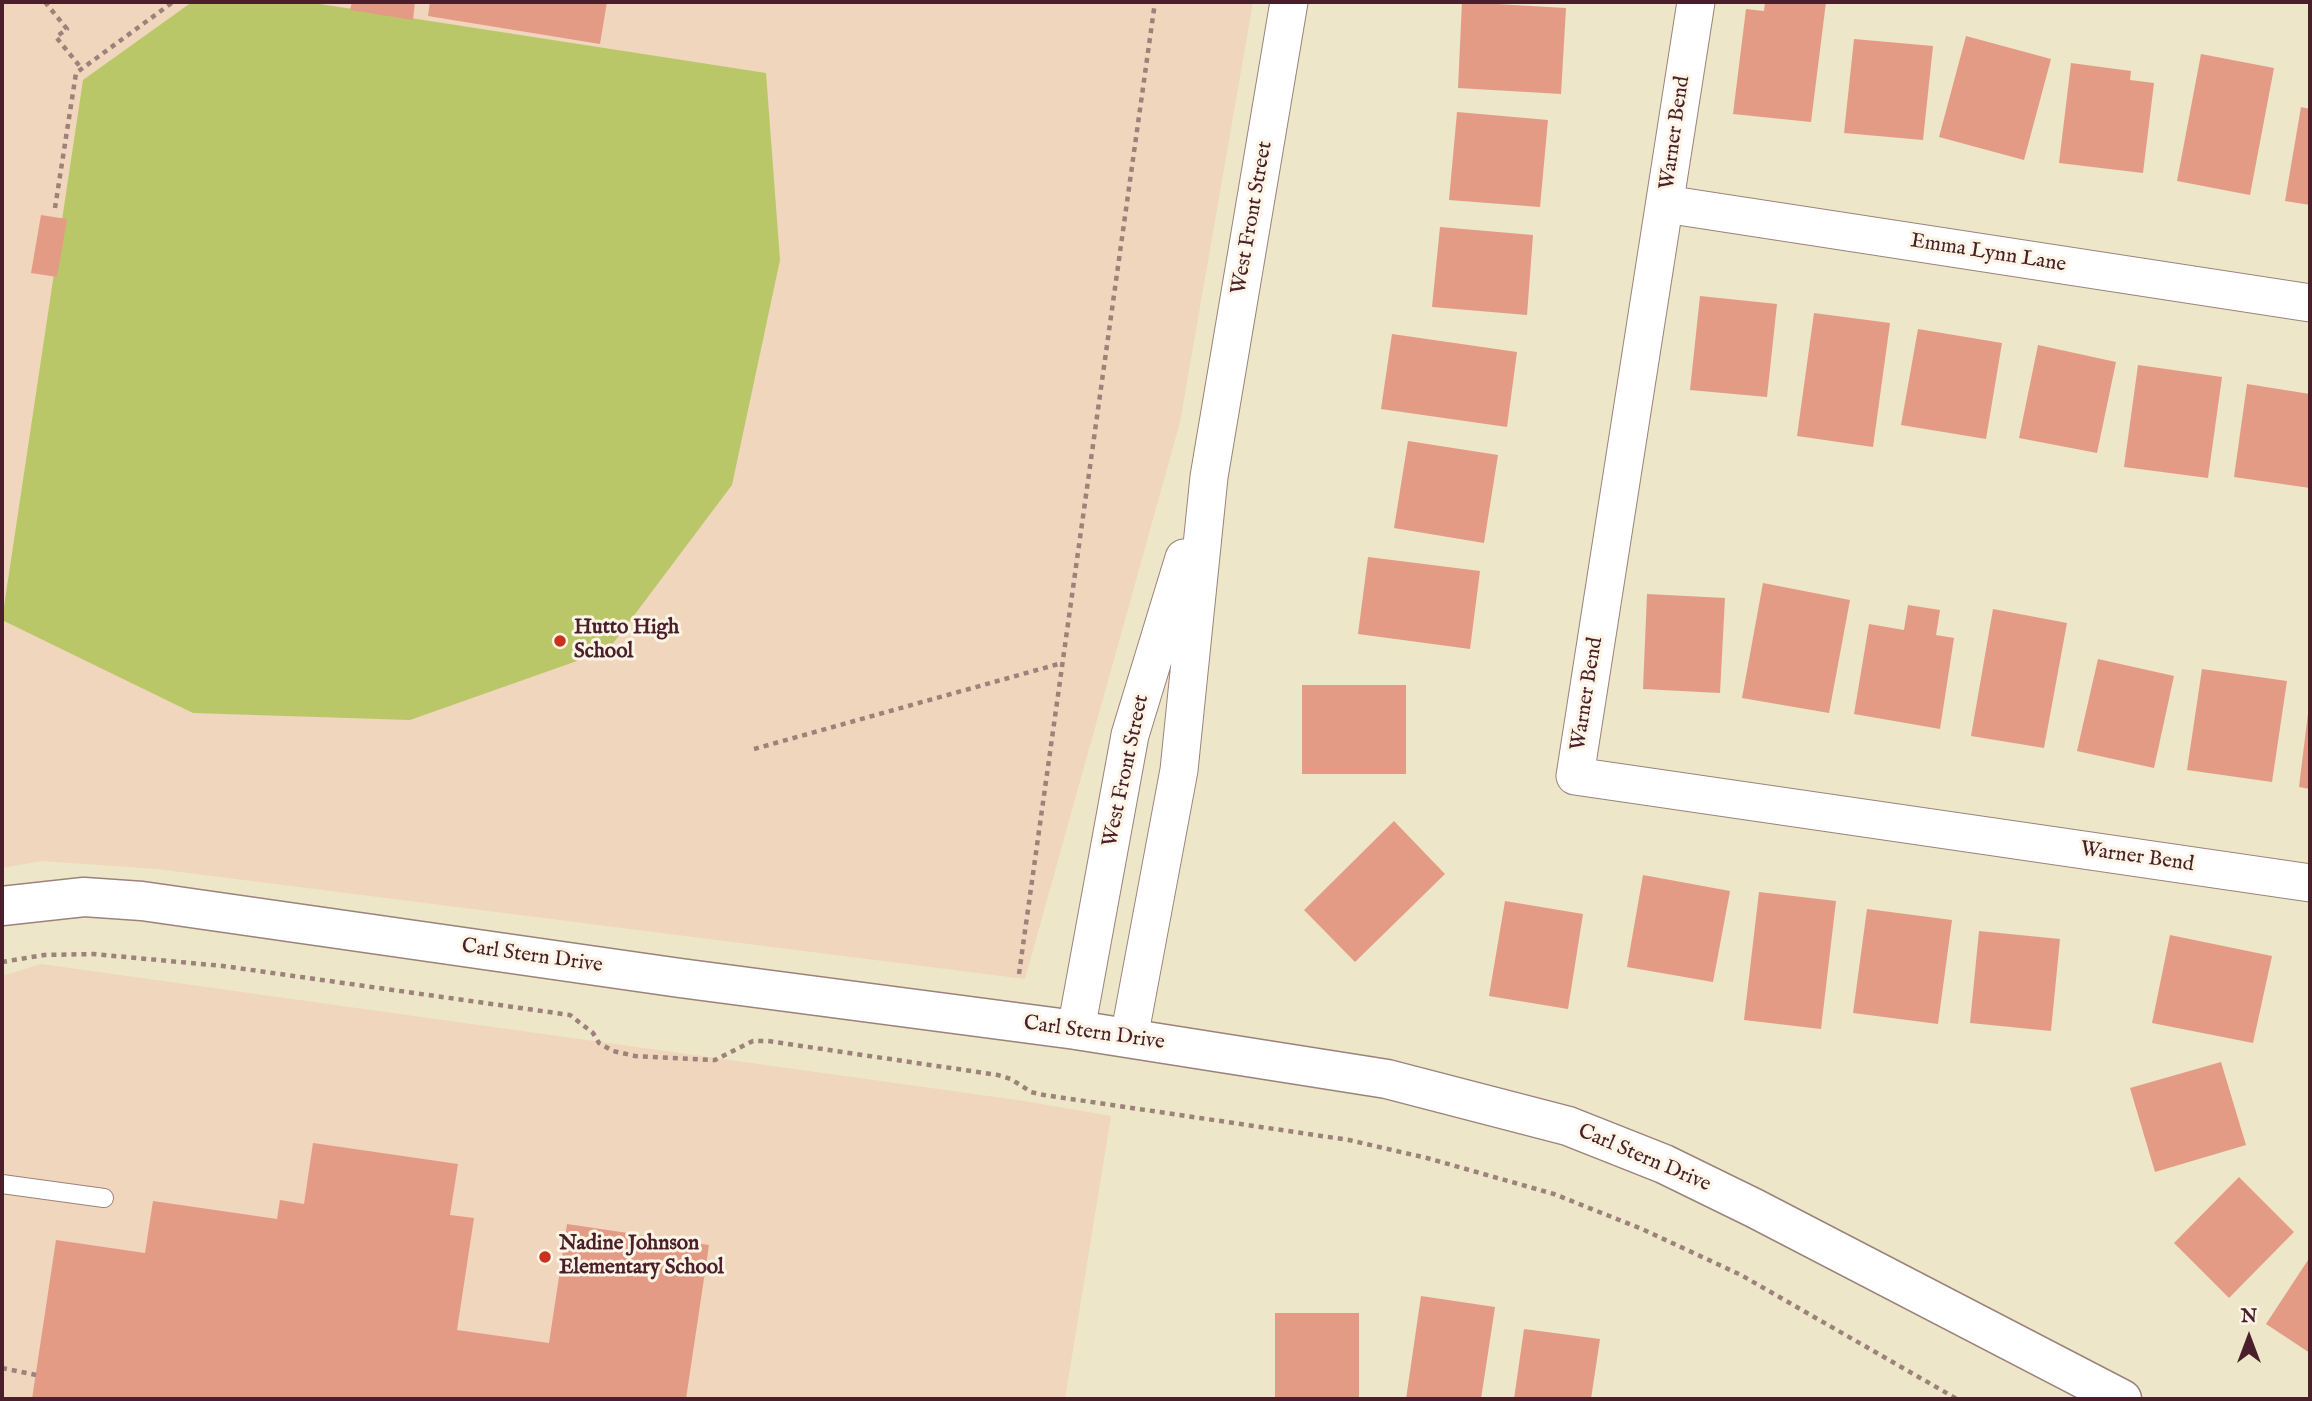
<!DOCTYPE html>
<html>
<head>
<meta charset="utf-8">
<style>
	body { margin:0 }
	#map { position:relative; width:2312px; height:1401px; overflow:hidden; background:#ede6c8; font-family:"IM FELL English",serif }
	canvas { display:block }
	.frame { position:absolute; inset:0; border:4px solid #4a1f2b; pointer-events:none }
	.north { position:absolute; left:2214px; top:1303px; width:70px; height:70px; -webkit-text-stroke:5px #fcf5e5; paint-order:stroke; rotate:0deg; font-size:19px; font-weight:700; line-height:28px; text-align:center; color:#4a1f2b }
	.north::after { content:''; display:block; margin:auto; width:24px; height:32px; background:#4a1f2b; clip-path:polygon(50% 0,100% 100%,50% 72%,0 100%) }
</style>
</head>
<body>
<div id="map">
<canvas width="2312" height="1401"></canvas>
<div class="frame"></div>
<div class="north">N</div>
</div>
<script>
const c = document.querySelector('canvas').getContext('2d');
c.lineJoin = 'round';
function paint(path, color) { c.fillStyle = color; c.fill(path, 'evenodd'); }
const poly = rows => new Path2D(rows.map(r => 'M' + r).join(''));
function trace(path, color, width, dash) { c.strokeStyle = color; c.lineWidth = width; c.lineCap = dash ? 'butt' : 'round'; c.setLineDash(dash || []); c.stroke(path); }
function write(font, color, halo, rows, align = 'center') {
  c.font = font + ' "IM FELL English",serif'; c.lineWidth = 6; c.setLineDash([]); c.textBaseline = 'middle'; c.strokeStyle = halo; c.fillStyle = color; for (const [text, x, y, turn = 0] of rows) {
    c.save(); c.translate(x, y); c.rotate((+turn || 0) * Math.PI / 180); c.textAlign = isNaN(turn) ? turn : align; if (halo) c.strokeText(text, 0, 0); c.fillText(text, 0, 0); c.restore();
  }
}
const built = poly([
	[2,2,1253,2,1180,422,1025,979,157,869,42,861,2,868],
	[41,964,1024,1101,1111,1116,1065,1399,2,1399,2,976]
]);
const green = poly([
	[192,2,307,2,766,73,780,260,732,485,608,650,410,720,193,713,2,620,83,80]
]);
const building = poly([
	[352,2,415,2,413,20,350,10],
	[430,2,607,2,600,44,428,16],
	[1462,2,1566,8,1561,94,1458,88],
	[1765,2,1826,2,1811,122,1733,114,1746,9,1764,11],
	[1966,36,2051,59,2024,160,1939,137],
	[1854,39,1933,46,1923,140,1844,133],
	[2201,54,2274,68,2250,195,2177,181],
	[2071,63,2131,71,2130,80,2154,83,2143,173,2059,163],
	[2301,107,2310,109,2310,205,2285,201],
	[1457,112,1548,120,1540,207,1449,200],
	[41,215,67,219,57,277,31,273],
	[1440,227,1533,235,1527,315,1432,307],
	[1700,296,1777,304,1767,397,1690,390],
	[1814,313,1890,323,1873,447,1797,436],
	[1918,329,2002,343,1986,439,1901,425],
	[1392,334,1517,352,1507,427,1381,409],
	[2038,345,2116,362,2097,453,2019,438],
	[2138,365,2222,377,2208,478,2124,467],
	[2247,384,2310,394,2310,488,2234,477],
	[1408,441,1498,455,1484,543,1394,528],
	[1368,557,1480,571,1470,649,1358,634],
	[1763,583,1850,600,1829,713,1742,698],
	[1647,594,1725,598,1720,693,1643,689],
	[1908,605,1940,610,1936,635,1954,638,1940,729,1854,714,1869,624,1904,630],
	[1993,609,2067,623,2044,748,1971,736],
	[2098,659,2174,676,2154,768,2077,751],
	[2202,669,2287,681,2272,782,2187,770],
	[1302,685,1406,685,1406,774,1302,774],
	[2309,705,2310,705,2310,789,2299,787],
	[1394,821,1445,874,1355,962,1304,910],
	[1643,875,1730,891,1713,982,1627,967],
	[1759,892,1836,901,1821,1029,1744,1020],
	[1505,901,1583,914,1568,1009,1489,996],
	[1867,909,1952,920,1938,1024,1853,1013],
	[1979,931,2060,939,2051,1031,1970,1023],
	[2170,935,2272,956,2253,1043,2152,1023],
	[2221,1062,2246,1145,2155,1172,2130,1088],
	[313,1143,458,1164,450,1215,474,1218,457,1330,549,1343,567,1224,709,1245,686,1399,32,1399,56,1240,145,1253,153,1201,277,1219,280,1200,304,1204],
	[2239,1177,2294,1232,2229,1298,2174,1243],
	[2310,1257,2310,1353,2266,1324],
	[1421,1296,1495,1307,1481,1399,1406,1399],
	[1275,1313,1359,1313,1359,1398,1275,1398],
	[1524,1329,1600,1339,1591,1399,1514,1399]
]);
const path = poly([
	[45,2,67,29,56,37,82,69],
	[55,208,76,73,173,2],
	[754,749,1062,663],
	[2,962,44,955,93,954,223,966,570,1015,593,1033,599,1043,613,1051,635,1056,715,1060,753,1041,768,1041,998,1075,1011,1079,1031,1092,1044,1095,1349,1140,1427,1158,1554,1194,1642,1229,1741,1275,1957,1399],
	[1019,974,1155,2],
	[2,1368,36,1375]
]);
const lane = poly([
	[2,1184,104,1198]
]);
const street = poly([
	[1696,2,1575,776,2310,883],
	[1665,204,2310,303],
	[1076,1030,1130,735,1184,558],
	[1129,1038,1179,770,1209,477,1289,2]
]);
const secondary = poly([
	[2,906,84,897,142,901,680,978,1076,1030,1387,1079,1568,1126,1664,1164,1754,1208,2122,1399]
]);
const markers = [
	[560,641,7,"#c8321e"],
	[545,1257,7,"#c8321e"]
];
const streetNames = [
	["Warner Bend",1676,133,-82],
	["West Front Street",1253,218,-80],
	["Emma Lynn Lane",1988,254,9],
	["Warner Bend",1588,694,-81],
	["West Front Street",1127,771,-78],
	["Warner Bend",2137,858,8],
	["Carl Stern Drive",532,957,8],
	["Carl Stern Drive",1094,1034,8],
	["Carl Stern Drive",1644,1159,23]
];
const poiNames = [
	["Hutto High",574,629],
	["School",574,653],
	["Nadine Johnson",559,1245],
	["Elementary School",559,1269]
];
paint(built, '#f0d6bc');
paint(green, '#b9c769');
paint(building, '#e49b86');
trace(lane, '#9c827a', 20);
trace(street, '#9c827a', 39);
trace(secondary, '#9c827a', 41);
trace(path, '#9c827a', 4.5, [5, 5]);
trace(lane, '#fff', 18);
trace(street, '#fff', 37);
trace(secondary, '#fff', 38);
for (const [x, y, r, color] of markers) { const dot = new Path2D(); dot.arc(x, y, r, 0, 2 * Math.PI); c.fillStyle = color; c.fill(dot); trace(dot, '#fcf5e5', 2.5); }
write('21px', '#4a1f2b', '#fcf5e5', streetNames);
write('bold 21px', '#4a1f2b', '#fcf5e5', poiNames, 'left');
</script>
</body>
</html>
